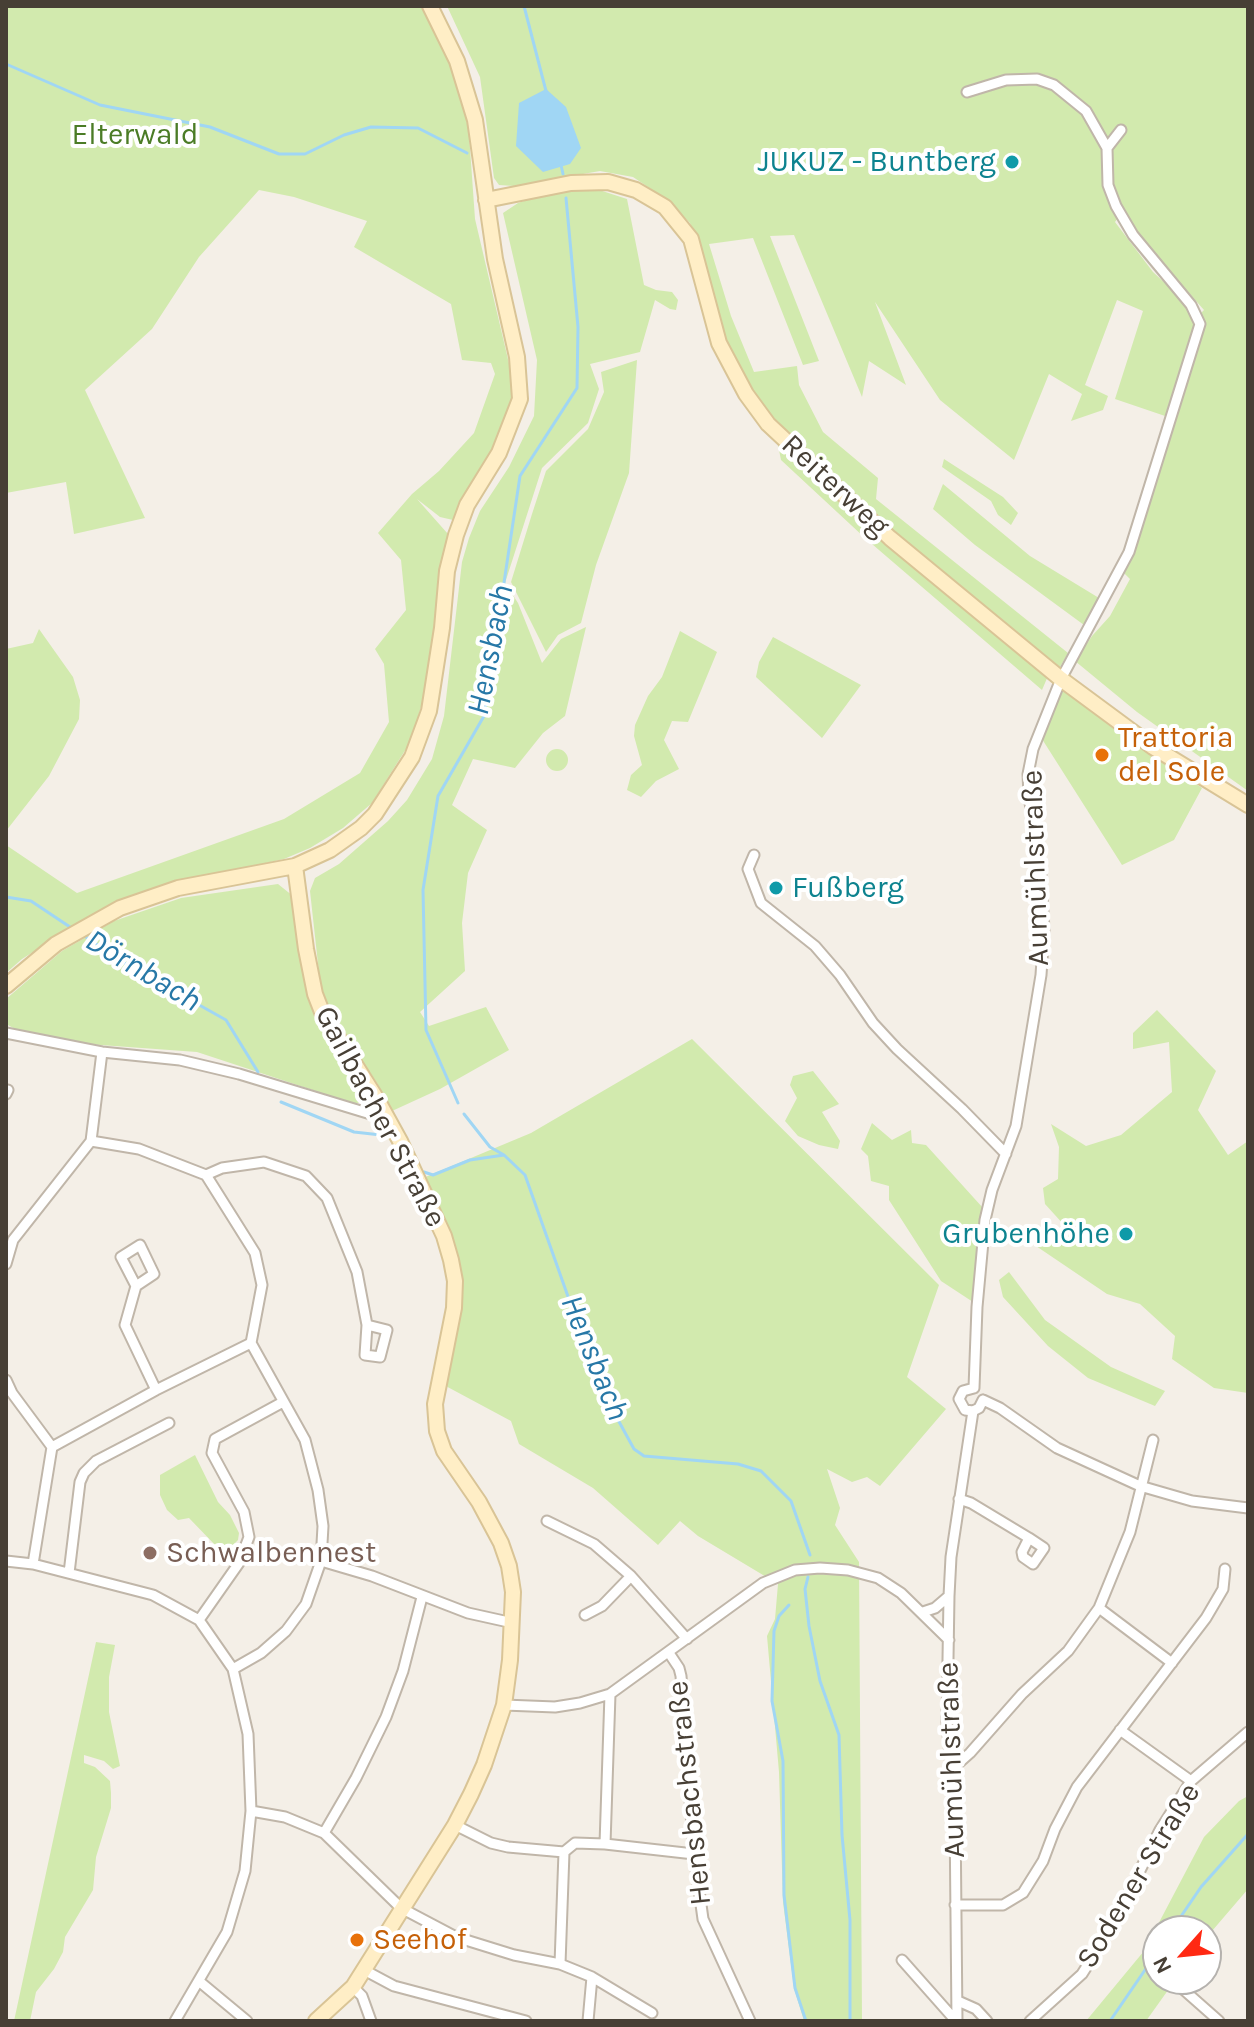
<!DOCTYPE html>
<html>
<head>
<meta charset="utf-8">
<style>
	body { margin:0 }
	#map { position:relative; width:1254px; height:2027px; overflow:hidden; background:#f4efe7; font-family:Karla,sans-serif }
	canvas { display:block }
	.frame { position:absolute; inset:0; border:8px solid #473f35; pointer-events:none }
	.north { position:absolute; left:1142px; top:1915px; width:80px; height:80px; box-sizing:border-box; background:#fff; border:2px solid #b5b2ae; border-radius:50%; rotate:243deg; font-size:22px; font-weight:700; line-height:32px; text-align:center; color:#473f35 }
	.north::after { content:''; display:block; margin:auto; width:28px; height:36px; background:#ff2913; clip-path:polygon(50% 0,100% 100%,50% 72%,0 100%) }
</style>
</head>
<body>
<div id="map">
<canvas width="1254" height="2027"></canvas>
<div class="frame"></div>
<div class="north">N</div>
</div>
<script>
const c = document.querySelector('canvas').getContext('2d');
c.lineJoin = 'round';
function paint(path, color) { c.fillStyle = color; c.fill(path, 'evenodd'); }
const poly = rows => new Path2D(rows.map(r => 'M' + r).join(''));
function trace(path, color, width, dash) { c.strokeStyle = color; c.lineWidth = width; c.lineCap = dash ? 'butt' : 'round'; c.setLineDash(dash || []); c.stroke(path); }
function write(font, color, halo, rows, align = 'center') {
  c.font = font + ' Karla,sans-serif'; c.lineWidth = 8; c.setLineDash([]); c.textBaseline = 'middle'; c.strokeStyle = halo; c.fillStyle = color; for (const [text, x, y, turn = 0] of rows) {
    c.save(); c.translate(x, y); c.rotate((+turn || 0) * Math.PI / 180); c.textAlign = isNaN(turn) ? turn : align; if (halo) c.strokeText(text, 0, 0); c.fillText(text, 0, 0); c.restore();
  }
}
const green = poly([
	[6,6,424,6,449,60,463,102,469,134,475,219,511,372,512,395,507,418,489,459,465,494,453,520,440,517,417,499,448,534,439,569,436,625,425,693,411,741,372,803,343,828,310,848,284,859,175,883,117,902,88,917,22,959,6,973,6,845,77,893,284,819,360,773,389,722,384,664,375,649,406,610,401,560,378,533,412,494,439,471,474,433,495,374,491,363,462,360,451,304,354,247,367,221,294,197,259,190,199,257,152,329,85,390,145,518,74,534,66,482,6,493],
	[447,6,1248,6,1248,791,1137,712,1075,661,1092,636,1110,616,1130,579,1124,573,1178,414,1202,329,1201,313,1204,310,1142,240,1123,211,1115,222,1153,272,1182,299,1194,322,1195,334,1168,417,1115,399,1143,311,1117,300,1085,385,1108,396,1103,410,1071,421,1082,394,1049,374,1014,460,940,400,875,302,906,385,869,361,862,397,794,235,770,236,819,361,803,365,753,238,709,244,731,316,754,372,797,366,799,385,823,432,878,478,876,499,1068,653,1060,667,898,536,776,425,750,388,725,341,690,223,666,199,633,177,600,171,514,186,499,185,494,178,480,77],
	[593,188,627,199,644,285,656,290,672,292,678,300,676,310,670,309,655,300,640,352,590,364,599,389,588,423,542,468,505,583,518,603,542,663,561,639,586,627,565,716,543,733,515,768,473,759,452,805,487,830,468,873,462,923,465,971,420,1012,429,1026,486,1007,509,1050,440,1089,392,1111,377,1083,331,1013,321,991,310,891,315,878,339,864,388,821,407,800,432,759,444,716,462,562,469,538,480,511,509,467,534,416,537,360,503,213,518,203,535,197,572,189],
	[637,360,629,473,596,565,581,623,558,635,546,652,511,582,532,514,546,471,588,429,604,392,601,372],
	[778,445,868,528,1048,676,1042,690,865,538,781,460],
	[944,459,1003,497,1018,513,1011,525,998,515,991,501,942,467],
	[943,484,1030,556,1099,598,1084,625,975,545,933,509],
	[39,629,73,677,80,700,79,719,49,776,6,831,6,649,33,643],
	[680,631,717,652,688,722,672,721,664,740,679,769,656,781,641,797,627,790,631,775,642,765,634,736,635,725,648,696,662,677],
	[773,637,861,685,822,738,756,677,759,662],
	[1064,688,1113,727,1202,788,1174,840,1122,865,1042,739],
	'546 760a11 11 0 1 1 22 0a11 11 0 1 1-22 0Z',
	[278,884,293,896,298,949,309,1002,334,1046,364,1087,365,1100,355,1104,197,1052,87,1044,30,1037,6,1024,6,999,62,951,114,921,181,898],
	[1157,1010,1216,1071,1198,1110,1228,1155,1248,1141,1248,1393,1214,1388,1172,1359,1175,1336,1140,1304,1107,1294,1036,1246,1038,1226,1060,1235,1074,1236,1045,1204,1043,1188,1058,1179,1059,1147,1051,1124,1086,1146,1121,1135,1172,1092,1169,1042,1133,1049,1133,1033],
	[692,1039,939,1285,907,1377,946,1409,880,1486,867,1477,852,1482,827,1469,840,1508,835,1525,859,1562,862,2021,804,2021,794,1988,783,1902,779,1772,767,1636,775,1619,778,1584,698,1536,680,1521,658,1545,593,1488,519,1444,511,1421,442,1384,458,1309,423,1178,531,1133],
	[813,1071,839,1104,822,1112,840,1141,838,1149,819,1145,798,1136,785,1121,797,1098,790,1085,793,1076],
	[872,1123,892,1140,911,1130,912,1143,926,1145,983,1208,973,1302,941,1281,889,1200,889,1186,871,1181,868,1156,861,1149],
	[1009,1272,1045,1320,1111,1367,1165,1391,1155,1406,1088,1378,1048,1346,1003,1297,999,1280],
	[195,1455,218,1502,230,1515,239,1533,238,1540,232,1546,216,1546,189,1518,178,1520,167,1510,160,1495,160,1475],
	[96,1642,115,1645,109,1677,109,1712,120,1766,113,1769,104,1761,84,1755,84,1763,95,1767,110,1781,111,1793,111,1808,96,1857,93,1890,65,1937,63,1952,54,1969,36,1992,30,2021,14,2021],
	[1248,1796,1248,1889,1206,1938,1206,1931,1158,1931,1158,1979,1176,1979,1146,2021,1086,2021,1144,1951,1204,1837,1239,1801]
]);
const water = poly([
	[546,89,566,107,581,148,570,164,543,172,516,146,519,103]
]);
const stream = poly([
	[524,6,546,91],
	[6,64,100,105,210,127,279,154,305,154,344,135,371,127,418,128,467,153],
	[561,165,563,174],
	[6,897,31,901,73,929],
	[83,935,126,964,226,1020,258,1072],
	[281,1102,354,1132,381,1135],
	[458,1103,426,1030,423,890,438,796,484,716,520,476,577,388,578,327,566,198],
	[464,1114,490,1147,504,1155,525,1175,600,1387,634,1449,644,1456,738,1464,761,1471,791,1501,810,1555],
	[424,1172,433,1175,470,1160,504,1155],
	[808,1577,805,1589,809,1626,820,1681,839,1735,842,1835,850,1920,850,2021],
	[789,1605,779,1616,774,1631,772,1701,783,1761,784,1895,795,1988,806,2021],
	[1171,1931,1201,1887,1248,1834],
	[1110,2021,1158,1951]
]);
const street = poly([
	[967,92,1006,80,1037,79,1054,85,1086,111,1107,148,1108,185,1116,206,1133,235,1191,305,1200,324,1129,552,1061,679,1033,749,1028,774,1029,796,1041,875,1044,930,1041,975,1016,1126,992,1190,985,1220,977,1307,974,1388],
	[1107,148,1121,130],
	[754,855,748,869,761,903,815,946,840,975,873,1023,897,1049,962,1109,1006,1154],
	[6,1033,102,1052,180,1060,239,1074,387,1119],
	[6,1094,8,1090],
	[91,1141,139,1149,206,1175,255,1253,262,1285,251,1343,305,1440,318,1490,323,1526,321,1561,306,1604,286,1631,261,1653,233,1669],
	[206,1175,222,1168,264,1162,306,1176,327,1198,357,1272,367,1325,365,1355,380,1357,387,1330,367,1325],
	[6,1264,13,1240,91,1141,102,1052],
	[136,1286,154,1274,140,1245,121,1257,136,1286,125,1325,156,1390],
	[6,1380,12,1393,52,1447,33,1564],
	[983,1400,1000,1408,1057,1448,1140,1486,1192,1501,1248,1508],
	[973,1411,965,1410,959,1399,963,1391,974,1388],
	[52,1447,156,1390,251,1343],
	[959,1499,971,1503,1029,1538,1022,1552,1023,1557,1033,1564,1044,1548,1029,1538],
	[547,1521,594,1544,631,1576,687,1639],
	[6,1561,33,1564,153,1595,199,1620,233,1669,248,1734,251,1811,245,1871,227,1932,175,2021],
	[321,1561,372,1576,468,1613,513,1623],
	[69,1573,80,1482,84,1473,96,1461,169,1423],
	[1099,1608,1172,1663],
	[923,1612,935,1608,949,1596],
	[585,1615,602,1606,631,1576],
	[199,1620,239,1563,249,1537,244,1512,212,1453,215,1439,283,1402],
	[669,1653,679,1668,681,1676,694,1854,703,1919,750,2021],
	[504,1705,555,1707,580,1703,610,1694,763,1583,795,1570,820,1568,848,1570,878,1578,901,1593,949,1640],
	[1120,1730,1191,1781],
	[952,1769,970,1753,1022,1694,1068,1651,1099,1608,1130,1532,1153,1440],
	[251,1811,285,1817,324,1833,401,1908,456,1937,514,1955,560,1964],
	[455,1825,491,1843,508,1847,564,1852,575,1843,605,1844,694,1854],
	[324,1833,356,1778,386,1717,403,1671,422,1597],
	[605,1844,610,1694],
	[564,1852,560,1964,592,1977,588,2021],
	[955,1905,1003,1905,1023,1893,1043,1861,1055,1829,1077,1787,1206,1618,1223,1589,1225,1569],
	[902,1960,956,2021],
	[364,1970,394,1986,526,2021],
	[592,1977,652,2013],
	[200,1982,247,2021],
	[1176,1983,1219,2021],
	[353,1987,362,1996,371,2021],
	[958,2001,976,2009,987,2021],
	[957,2021,955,1813,947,1722,949,1596,951,1557,973,1411,979,1408,983,1400],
	[1030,2021,1082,1974,1113,1925,1160,1830,1191,1781,1248,1732]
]);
const secondary = poly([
	[486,200,571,183,608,182,636,190,665,207,691,239,719,343,746,394,768,424,890,538,1061,679,1153,747,1248,805],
	[295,866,306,949,315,994,322,1012,378,1101,400,1141,444,1236,451,1260,455,1281,454,1308,435,1404,437,1431,444,1451,479,1502,501,1543,509,1566,513,1592,510,1660,504,1705,484,1765,471,1794,455,1825,353,1987,316,2021],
	[6,986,56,944,120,908,178,888,295,866,330,850,361,828,375,814,412,757,429,711,442,628,447,571,456,535,467,505,499,453,520,399,517,357,495,259,475,120,457,61,430,6]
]);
const markers = [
	[1012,162,8,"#0f9aa8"],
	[1102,755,8,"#e8710a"],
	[776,888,8,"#0f9aa8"],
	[1126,1234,8,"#0f9aa8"],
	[150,1553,8,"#8d6e63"],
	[357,1940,8,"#e8710a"]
];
const parkNames = [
	["Elterwald",135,135]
];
const cultureNames = [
	["JUKUZ - Buntberg",996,162],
	["Fußberg",792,888,"left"],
	["Grubenhöhe",1110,1234]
];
const streetNames = [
	["Reiterweg",835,486,43],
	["Aumühlstraße",1036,868,-92],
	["Gailbacher Straße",380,1117,62],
	["Aumühlstraße",952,1760,-92],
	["Hensbachstraße",690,1793,-96],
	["Sodener Straße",1139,1876,-59]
];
const foodNames = [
	["Trattoria",1118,738],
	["del Sole",1118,772],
	["Seehof",373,1940]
];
const educationNames = [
	["Schwalbennest",166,1553]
];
const waterNames = [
	["Hensbach",491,650,-79],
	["Dörnbach",143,971,31],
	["Hensbach",594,1358,68]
];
paint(green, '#d2eaae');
paint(water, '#a0d6f4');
trace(stream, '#a0d6f4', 3);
trace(street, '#c0b6a9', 13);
trace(secondary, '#d9c496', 18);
trace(street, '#fff', 9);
trace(secondary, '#ffeec6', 14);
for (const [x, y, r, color] of markers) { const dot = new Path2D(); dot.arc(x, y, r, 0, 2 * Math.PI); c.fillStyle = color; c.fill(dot); trace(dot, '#fff', 3); }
write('30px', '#4b7c26', '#fff', parkNames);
write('30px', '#0d838f', '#fff', cultureNames, 'right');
write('30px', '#473f35', '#fff', streetNames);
write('30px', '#c56008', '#fff', foodNames, 'left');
write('30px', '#785e54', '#fff', educationNames, 'left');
write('italic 32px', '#2778a7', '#fff', waterNames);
</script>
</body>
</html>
